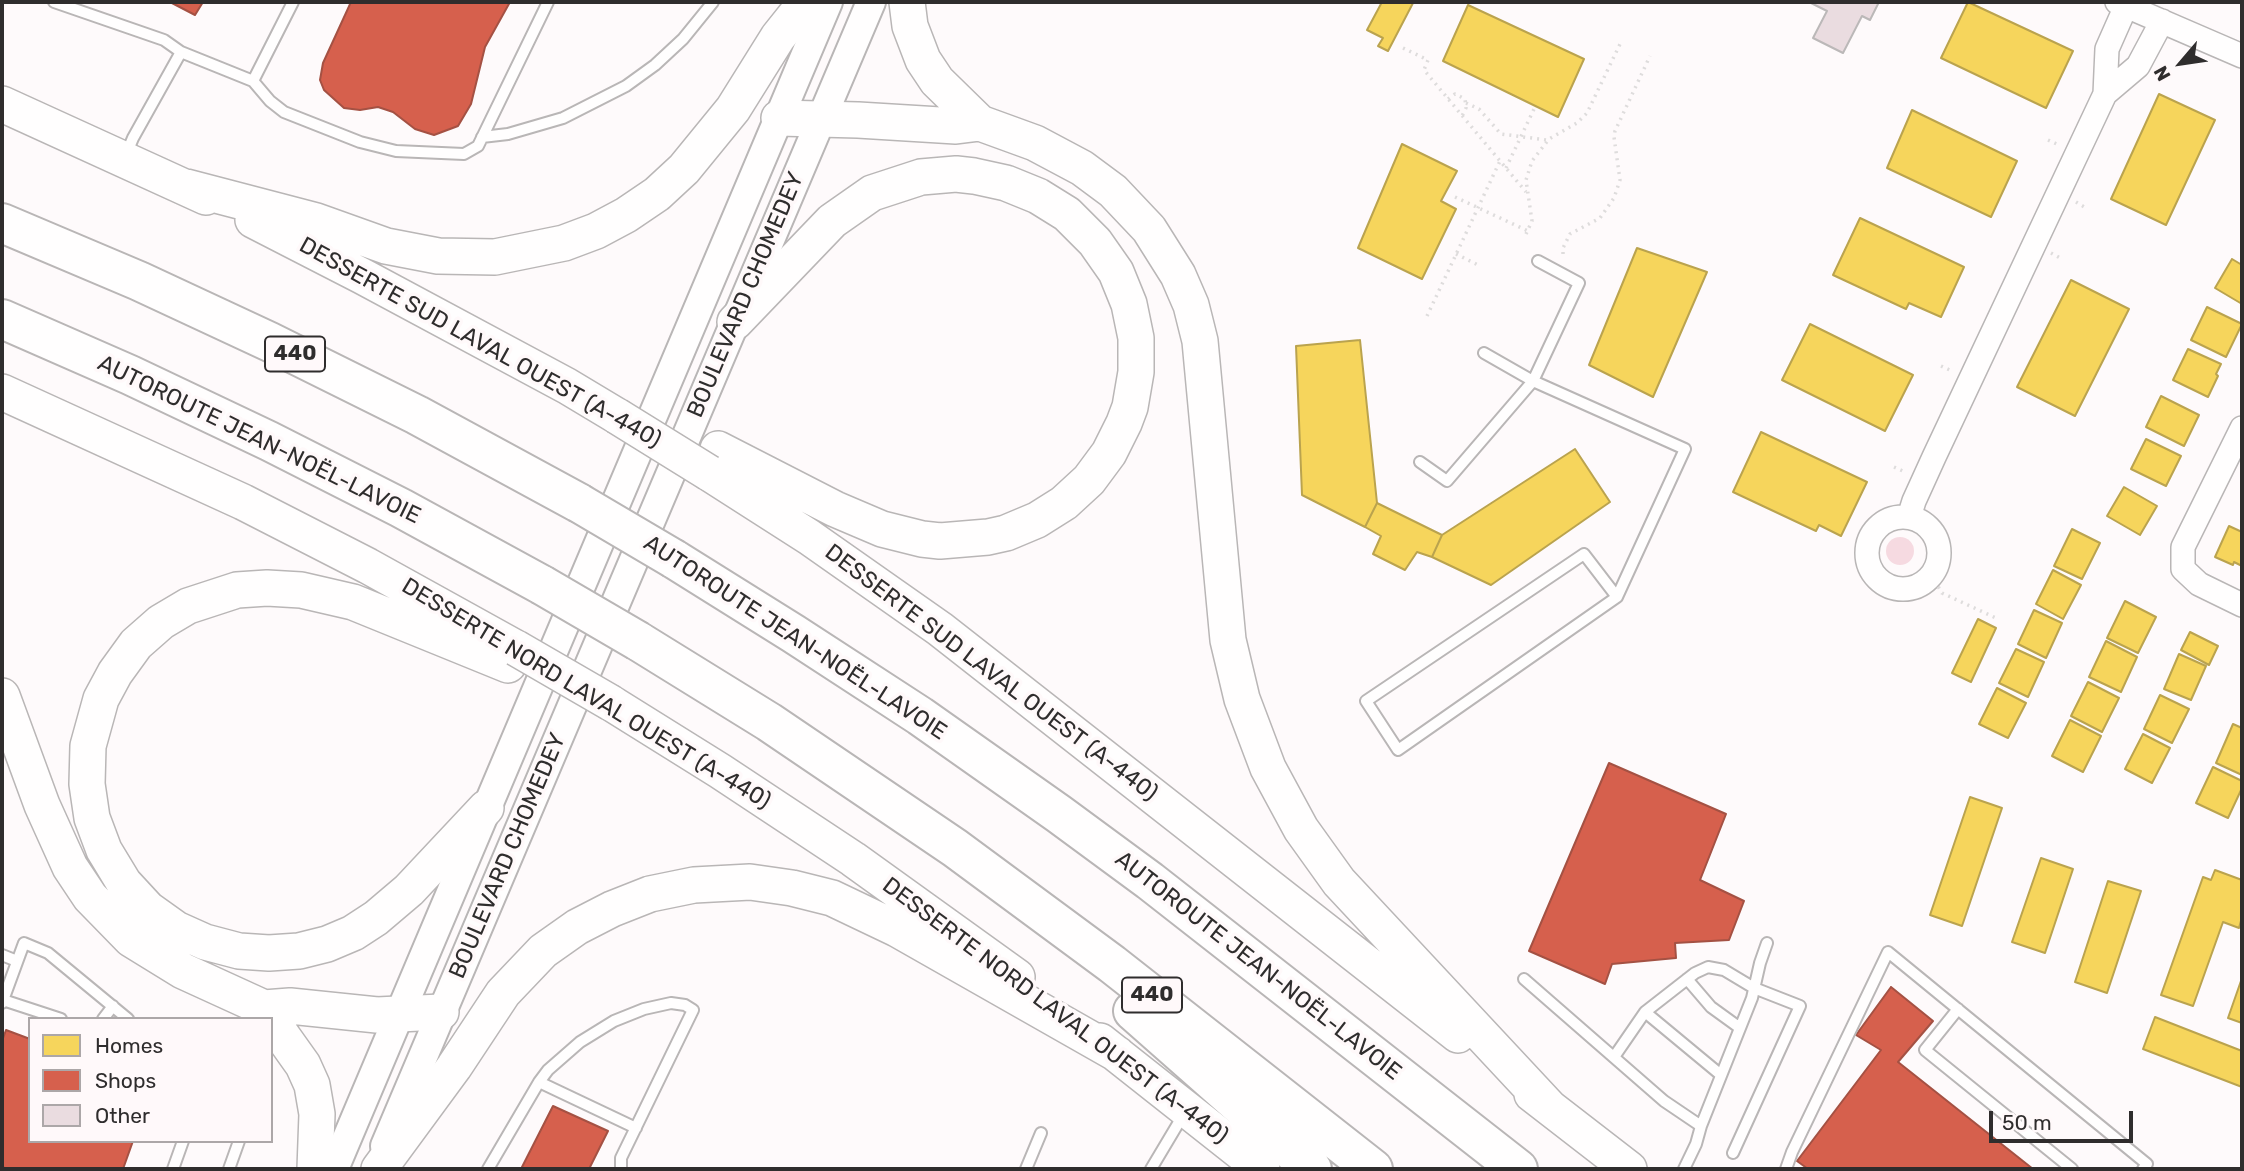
<!DOCTYPE html>
<html>
<head>
<meta charset="utf-8">
<style>
	body { margin:0 }
	#map { position:relative; width:2244px; height:1171px; overflow:hidden; background:#fefafb; font-family:Rubik,sans-serif }
	canvas { display:block }
	.frame { position:absolute; inset:0; border:4px solid #2f2d2d; pointer-events:none }
	.legend { position:absolute; left:28px; top:1017px; width:245px; height:126px; box-sizing:border-box; background:#fff9fa; border:2px solid #aca7a8; margin:0; padding:9px 12px; list-style:none; font-size:21px; color:#2f2d2d }
	.legend li { display:flex; align-items:center; gap:14px; height:35px }
	.legend b { width:35px; border:2px solid #aca7a8 }
	.north { position:absolute; left:2146px; top:28px; width:70px; height:70px; -webkit-text-stroke:5px #fff9fa; paint-order:stroke; rotate:241deg; font-size:19px; font-weight:700; line-height:28px; text-align:center; color:#2f2d2d }
	.north::after { content:''; display:block; margin:auto; width:24px; height:32px; background:#2f2d2d; clip-path:polygon(50% 0,100% 100%,50% 72%,0 100%) }
	.scale { position:absolute; left:1989px; top:1111px; width:144px; height:32px; box-sizing:border-box; border:4px solid #2f2d2d; border-top:0; padding-left:9px; font-size:21px; line-height:24px; white-space:nowrap; color:#2f2d2d; -webkit-text-stroke:5px #fff9fa; paint-order:stroke }
</style>
</head>
<body>
<div id="map">
<canvas width="2244" height="1171"></canvas>
<div class="frame"></div>
<ul class="legend">
<li><b style="height:19px;background:#f6d55c"></b>Homes</li>
<li><b style="height:19px;background:#d6604d"></b>Shops</li>
<li><b style="height:19px;background:#eadce0"></b>Other</li>
</ul>
<div class="north">N</div>
<div class="scale">50 m</div>
</div>
<script>
const c = document.querySelector('canvas').getContext('2d');
c.lineJoin = 'round';
function paint(path, color) { c.fillStyle = color; c.fill(path, 'evenodd'); }
const poly = rows => new Path2D(rows.map(r => 'M' + r).join(''));
function trace(path, color, width, dash) { c.strokeStyle = color; c.lineWidth = width; c.lineCap = dash ? 'butt' : 'round'; c.setLineDash(dash || []); c.stroke(path); }
function write(font, color, halo, rows, align = 'center') {
  c.font = font + ' Rubik,sans-serif'; c.lineWidth = 7; c.setLineDash([]); c.textBaseline = 'middle'; c.strokeStyle = halo; c.fillStyle = color; for (const [text, x, y, turn = 0] of rows) {
    c.save(); c.translate(x, y); c.rotate((+turn || 0) * Math.PI / 180); c.textAlign = isNaN(turn) ? turn : align; if (halo) c.strokeText(text, 0, 0); c.fillText(text, 0, 0); c.restore();
  }
}
const green = poly([
	'1886 551a14 14 0 1 1 28 0a14 14 0 1 1-28 0Z'
]);
const homes = poly([
	[1382,2,1413,3,1388,51,1378,46,1383,38,1367,30,1382,2],
	[1968,2,2073,51,2046,108,1941,58,1968,2],
	[1468,5,1584,59,1558,117,1443,61,1468,5],
	[2159,94,2215,120,2166,225,2111,199,2159,94],
	[1912,110,2017,161,1991,217,1887,168,1912,110],
	[1402,144,1457,171,1441,201,1456,209,1422,279,1358,248,1402,144],
	[1860,218,1964,267,1941,317,1909,303,1906,309,1833,275,1860,218],
	[1637,248,1707,272,1653,397,1589,365,1637,248],
	[2232,259,2242,265,2242,304,2215,288,2232,259],
	[2071,280,2129,309,2075,416,2017,387,2071,280],
	[2207,307,2242,324,2226,357,2191,340,2207,307],
	[1810,324,1913,375,1885,431,1782,380,1810,324],
	[1360,340,1377,503,1365,527,1302,495,1296,346,1360,340],
	[2188,349,2221,364,2216,374,2218,376,2208,397,2173,380,2188,349],
	[2161,396,2199,415,2184,446,2146,427,2161,396],
	[1761,432,1867,482,1841,536,1819,525,1816,531,1733,492,1761,432],
	[2146,439,2181,456,2166,486,2131,469,2146,439],
	[1575,449,1610,502,1491,585,1432,557,1442,535,1575,449],
	[2124,487,2157,506,2140,535,2107,516,2124,487],
	[1377,503,1442,535,1432,557,1417,552,1405,570,1373,554,1381,536,1365,527,1377,503],
	[2229,526,2242,532,2242,566,2234,562,2233,565,2215,557,2229,526],
	[2072,529,2100,543,2082,579,2054,566,2072,529],
	[2053,570,2081,585,2063,619,2036,604,2053,570],
	[2125,601,2156,617,2138,653,2107,638,2125,601],
	[2034,610,2062,623,2046,658,2018,644,2034,610],
	[1978,619,1996,628,1971,682,1952,673,1978,619],
	[2190,632,2218,646,2209,665,2181,650,2190,632],
	[2106,641,2137,657,2121,692,2089,677,2106,641],
	[2016,649,2044,662,2028,697,1999,683,2016,649],
	[2179,654,2206,666,2191,700,2164,689,2179,654],
	[2088,682,2119,698,2102,732,2071,716,2088,682],
	[1997,688,2026,703,2008,738,1979,724,1997,688],
	[2160,695,2189,709,2172,743,2144,729,2160,695],
	[2070,720,2101,736,2083,772,2052,756,2070,720],
	[2233,724,2242,728,2242,775,2216,763,2233,724],
	[2143,734,2170,748,2152,783,2125,769,2143,734],
	[2213,767,2242,781,2242,788,2228,818,2196,803,2213,767],
	[1970,797,2002,808,1962,926,1930,915,1970,797],
	[2041,858,2073,869,2045,953,2012,942,2041,858],
	[2215,870,2242,880,2242,917,2239,928,2223,922,2193,1006,2161,995,2203,877,2211,880,2215,870],
	[2108,881,2141,891,2107,993,2075,982,2108,881],
	[2242,978,2242,1023,2228,1018,2242,978],
	[2155,1017,2242,1051,2242,1087,2143,1049,2155,1017]
]);
const shops = poly([
	[170,2,203,2,195,15,170,2],
	[351,2,510,2,485,47,471,104,458,126,434,135,415,129,393,112,378,107,360,110,344,108,324,90,320,80,323,63,351,2],
	[1609,763,1726,814,1700,880,1744,901,1729,940,1675,943,1676,958,1612,964,1605,984,1529,951,1609,763],
	[1891,987,1933,1021,1898,1062,2033,1169,1808,1169,1797,1161,1881,1050,1856,1035,1891,987],
	[6,1030,30,1039,30,1141,133,1141,123,1169,8,1169,2,1167,2,1041,6,1030],
	[553,1106,608,1131,589,1169,521,1169,553,1106]
]);
const building = poly([
	[1809,2,1879,2,1870,20,1862,16,1843,53,1813,38,1827,11,1809,2]
]);
const path = poly([
	[1403,48,1428,60,1424,70,1526,192],
	[1448,99,1455,94,1465,99,1466,108,1462,116],
	[1466,103,1479,109,1501,134,1547,140],
	[2048,140,2059,145],
	[1506,168,1535,107],
	[1455,197,1528,231],
	[2076,202,2086,208],
	[1526,234,1532,221,1526,180,1532,161,1549,139,1577,123,1587,113,1621,42],
	[2051,253,2062,259],
	[1456,254,1480,266],
	[1563,254,1563,248,1570,234,1600,218,1614,198,1620,180,1614,137,1615,131,1650,56],
	[1427,316,1500,161],
	[1941,366,1952,371],
	[1894,467,1905,472],
	[1931,575,1942,593,1996,618]
]);
const service = poly([
	[54,2,164,40,181,52,133,138,125,157],
	[181,52,253,81,293,2],
	[253,81,270,101,284,112,360,142,396,151,464,154,478,146,548,2],
	[482,137,508,134,563,118,626,86,655,65,683,39,713,2],
	[1538,261,1579,283,1533,381,1685,449,1617,597,1398,750,1366,701,1584,554,1617,597],
	[1420,462,1447,481,1533,381,1484,353],
	[2,955,17,961],
	[1524,979,1664,1101,1701,1126,1696,1144,1684,1169],
	[1687,979,1711,1007,1740,1028],
	[3,1000,61,1019],
	[2,1003,24,943,48,953,128,1019],
	[1958,1009,1925,1050,2072,1169],
	[1645,1012,1695,973,1708,967,1724,970,1754,988,1800,1006,1733,1153],
	[103,1019,113,1006],
	[1614,1057,1645,1012,1721,1075],
	[539,1082,636,1128],
	[1701,1126,1752,998,1760,963,1767,943],
	[173,1169,183,1141],
	[229,1169,239,1141],
	[488,1169,539,1082,548,1070,580,1042,614,1021,644,1009,671,1003,685,1005,693,1010,621,1158,621,1169],
	[1026,1169,1041,1133],
	[1151,1169,1185,1112],
	[1786,1169,1792,1152,1888,952,2147,1164,2143,1169]
]);
const minor = poly([
	[2117,2,2242,56],
	[2105,94,2138,66,2162,21],
	[2242,428,2183,547,2183,569,2199,584,2242,605],
	[1909,517,1914,501,1934,457,2105,94,2107,49,2126,6],
	'1867 553a36 36 0 1 1 72 0a36 36 0 1 1-72 0Z'
]);
const tertiary = poly([
	[385,1146,871,2],
	[334,1169,828,2]
]);
const primary = poly([
	[907,2,910,26,923,60,937,81,980,123],
	[2,104,206,197],
	[779,118,858,120,956,126,980,123,1035,143,1082,168,1113,191,1149,229,1178,275,1191,305,1200,341,1228,640,1242,699,1268,768,1301,829,1339,882,1549,1107],
	[186,187,316,221,386,246,438,256,495,257,564,243,596,231,626,215,657,194,684,169,733,109,778,37,806,2],
	[253,220,362,276,567,386,617,416],
	[2,392,243,502,368,566,516,648],
	[718,449,835,509,882,529,922,539,940,541,988,537,1006,533,1037,520,1064,503,1089,480,1109,453,1124,423,1130,407,1136,372,1136,338,1129,304,1116,272,1095,242,1067,214,1038,196,1006,183,974,176,956,174,921,177,872,193,832,221,735,322],
	[709,473,809,537,940,629,1458,1035],
	[2,696,42,805,70,867,90,897,131,939,183,971,264,1008,290,1006,377,1015,441,1012],
	[611,703,720,771,853,859,1017,977],
	[486,808,409,890,376,918,353,933,327,944,299,951,269,953,239,951,205,942,176,929,148,909,124,883,104,850,92,818,87,784,88,746,101,699,115,673,136,644,161,622,188,606,237,590,267,588,301,590,353,602,508,665],
	[271,1020,303,1065,312,1085,317,1114,315,1169],
	[1100,1041,1262,1169],
	[1532,1094,1629,1169],
	[379,1169,454,1067,503,993,543,951,577,927,612,909,650,894,694,885,750,882,792,888,832,898,897,929,1117,1054]
]);
const motorway = poly([
	[2,223,139,281,270,342,417,415,579,503],
	[2,319,130,375,269,441,401,508,542,585],
	[674,559,794,634,920,716,1059,814,1150,881,1518,1169],
	[638,641,769,722,955,848,1112,964,1373,1169],
	[1133,1011,1312,1169]
]);
const primaryBridge = poly([
	[617,416,709,473],
	[516,648,611,703]
]);
const motorwayBridge = poly([
	[579,503,674,559],
	[542,585,638,641]
]);
const shields = [
	[295,354,60],
	[1152,995,60]
];
const shieldNames = [
	["440",295,354],
	["440",1152,995]
];
const streetNames = [
	["BOULEVARD CHOMEDEY",746,295,-67],
	["DESSERTE SUD LAVAL OUEST (A-440)",480,343,29],
	["AUTOROUTE JEAN-NOËL-LAVOIE",259,440,26],
	["AUTOROUTE JEAN-NOËL-LAVOIE",795,638,33],
	["DESSERTE SUD LAVAL OUEST (A-440)",991,673,37],
	["DESSERTE NORD LAVAL OUEST (A-440)",586,694,31],
	["BOULEVARD CHOMEDEY",508,856,-67],
	["AUTOROUTE JEAN-NOËL-LAVOIE",1258,966,38],
	["DESSERTE NORD LAVAL OUEST (A-440)",1055,1011,37]
];
paint(green, '#f6dae1');
paint(homes, '#f6d55c');
trace(homes, '#baa34e', 2);
paint(shops, '#d6604d');
trace(shops, '#a45143', 2);
paint(building, '#eadce0');
trace(building, '#bbb8b8', 2);
trace(service, '#b9b6b6', 14);
trace(minor, '#b9b6b6', 26);
trace(tertiary, '#b9b6b6', 32);
trace(primary, '#b9b6b6', 38);
trace(motorway, '#b9b6b6', 42);
trace(path, '#dedcdc', 3.5, [2, 5]);
trace(service, '#fffefe', 10);
trace(minor, '#fffefe', 23);
trace(tertiary, '#fffefe', 28);
trace(primary, '#fffefe', 35);
trace(motorway, '#fffefe', 38);
trace(primaryBridge, '#b9b6b6', 38, []);
trace(motorwayBridge, '#b9b6b6', 42, []);
trace(primaryBridge, '#fffefe', 35);
trace(motorwayBridge, '#fffefe', 38);
for (const [x, y, w] of shields) { const box = new Path2D(); box.roundRect(x - w / 2, y - 17.5, w, 35, 5); c.fillStyle = '#fff9fa'; c.fill(box); trace(box, '#2f2d2d', 2); }
write('bold 21px', '#2f2d2d', null, shieldNames);
write('23px', '#2f2d2d', '#fff9fa', streetNames);
</script>
</body>
</html>
